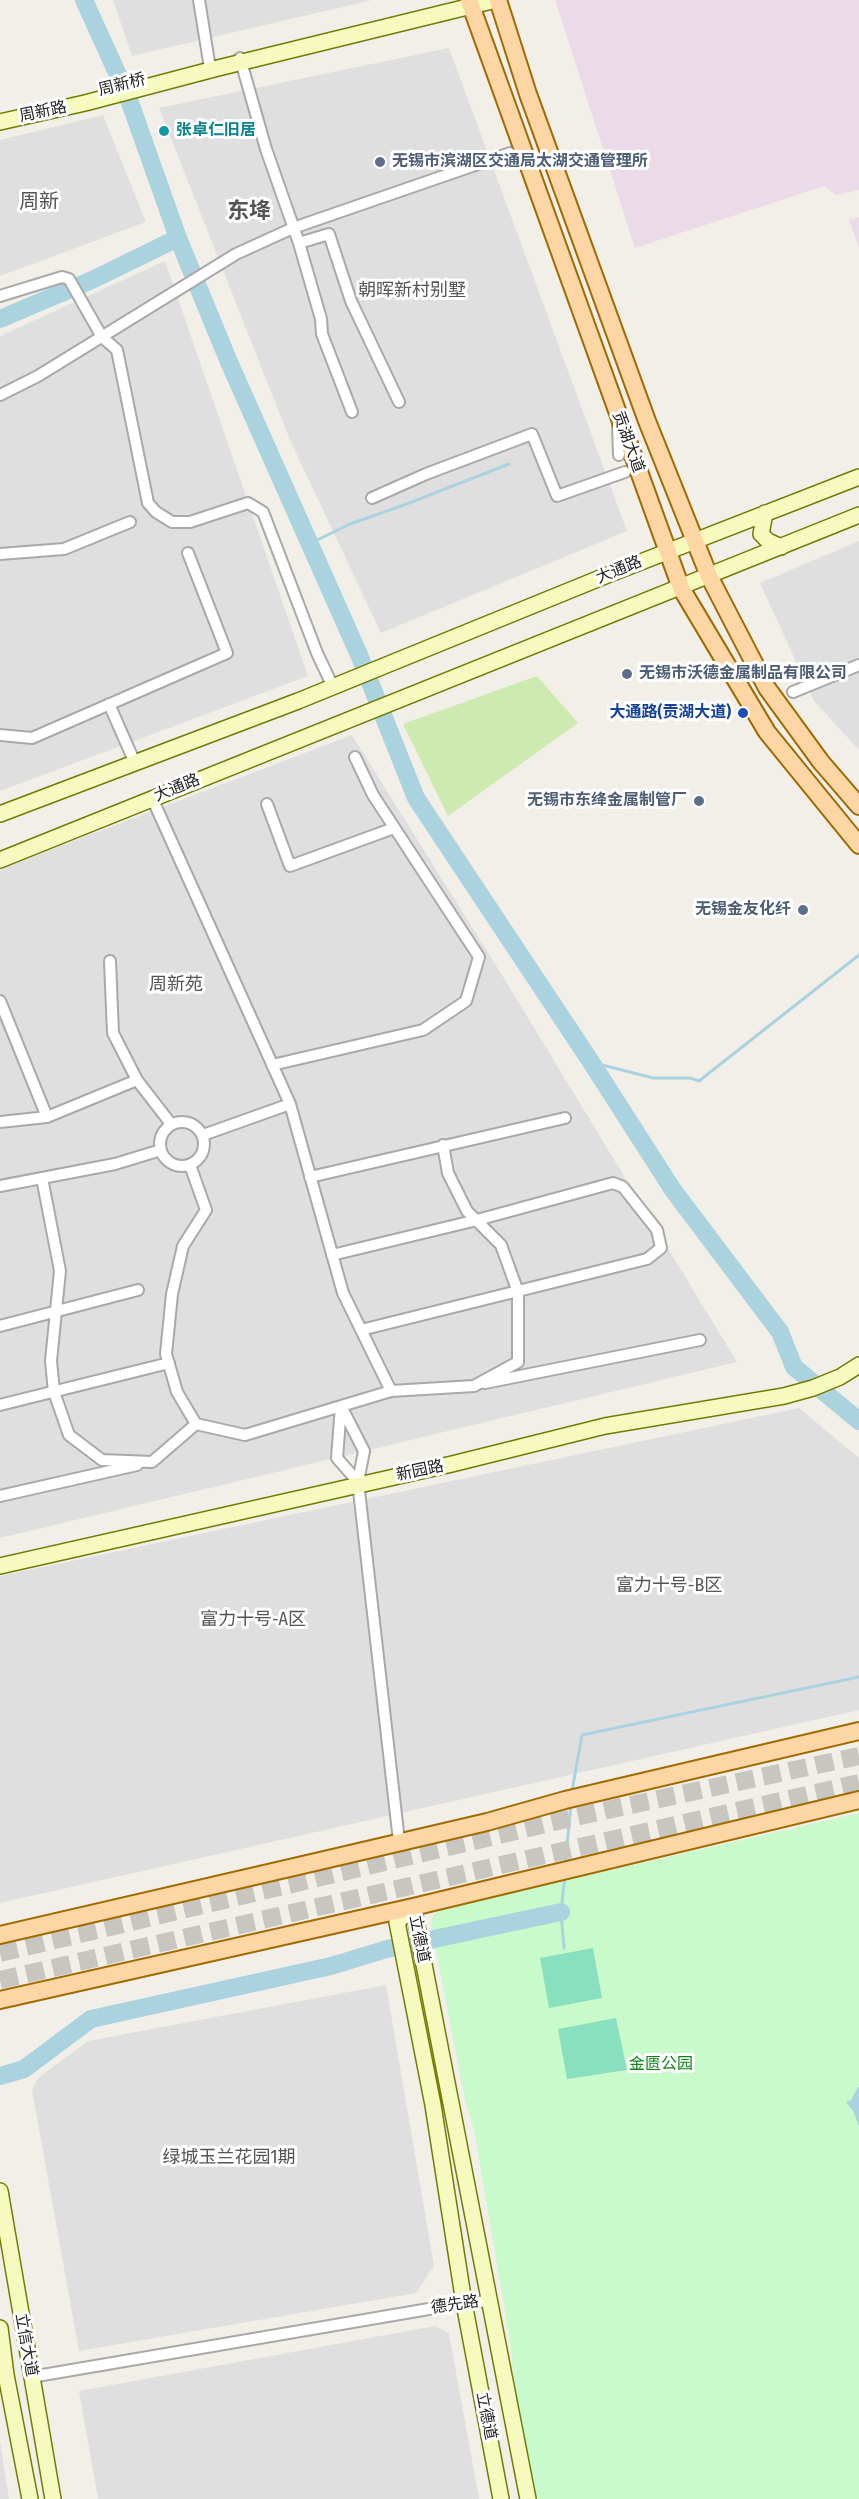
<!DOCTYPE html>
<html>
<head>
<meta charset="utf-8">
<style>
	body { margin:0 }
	canvas { display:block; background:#f2efe9 }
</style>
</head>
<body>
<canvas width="859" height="2499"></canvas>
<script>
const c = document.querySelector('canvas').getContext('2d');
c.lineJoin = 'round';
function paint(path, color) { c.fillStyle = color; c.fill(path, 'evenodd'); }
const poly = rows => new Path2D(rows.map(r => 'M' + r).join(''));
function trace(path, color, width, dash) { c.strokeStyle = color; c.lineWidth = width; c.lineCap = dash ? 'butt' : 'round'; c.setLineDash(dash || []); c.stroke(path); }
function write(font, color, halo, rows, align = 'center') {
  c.font = font + ' "Fira Sans Condensed","Noto Sans SC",sans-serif'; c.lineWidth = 6; c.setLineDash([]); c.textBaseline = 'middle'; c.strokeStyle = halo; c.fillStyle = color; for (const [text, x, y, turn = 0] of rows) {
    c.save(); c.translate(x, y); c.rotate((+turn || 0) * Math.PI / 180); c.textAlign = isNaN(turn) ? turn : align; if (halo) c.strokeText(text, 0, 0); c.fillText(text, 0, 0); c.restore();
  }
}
const residential = poly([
	[113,0,372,0,132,56],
	[449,48,627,531,381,633,290,440,159,108],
	[103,115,146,222,0,276,0,140],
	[165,261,308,676,0,791,0,336],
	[859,541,859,750,814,701,760,583],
	[352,735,502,975,737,1362,0,1538,0,869],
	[799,1408,859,1458,859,1710,0,1903,0,1576],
	[386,1985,434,2266,416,2293,79,2351,32,2090,39,2077,88,2041],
	[435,2326,449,2333,479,2499,98,2499,79,2391],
	[0,2441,9,2499,0,2499]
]);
const industrial = poly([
	[555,0,859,0,859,190,836,195,824,186,635,248],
	[859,217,859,248,849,220]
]);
const grass = poly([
	[537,676,578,723,448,816,403,724]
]);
const park = poly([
	[859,1813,859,2499,535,2499,517,2406,509,2334,474,2130,465,2100,431,1924,433,1916,438,1910]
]);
const pitch = poly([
	[593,1948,602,1998,549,2008,540,1958],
	[616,2018,627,2070,567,2079,558,2029]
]);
const water = poly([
	[858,2087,859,2087,859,2126,853,2111,846,2102,851,2100]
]);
const stream = poly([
	[311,543,350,524,404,505,509,464],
	[591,1062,653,1078,690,1078,699,1081,859,955],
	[572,1791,582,1735,859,1677],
	[565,1866,571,1804],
	[564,1948,561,1912,565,1875]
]);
const river = poly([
	[84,0,128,97,178,238,229,362,360,657,416,798,591,1062,673,1190,780,1332,794,1367,859,1421],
	[0,319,92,280,178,238],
	[0,2076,24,2069,91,2019,331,1966,387,1949,561,1912]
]);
const highwayTunnel = poly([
	[0,1953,575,1817,859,1756],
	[0,1980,859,1783]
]);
const street = poly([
	[199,0,209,62],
	[240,58,266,149,299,243,321,319,322,334,352,412],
	[299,243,329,234,351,301,399,402],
	[0,296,62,277,69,279,102,337,117,350,148,503,156,512,172,522,190,522,248,503,263,512,317,653,333,687],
	[0,395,38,376,236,254,293,228,510,153],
	[618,424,619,455],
	[372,498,426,474,532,434,557,496,625,472],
	[0,554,64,549,130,522],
	[793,692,859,665],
	[109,704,135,763],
	[0,735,32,738,227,653,188,553],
	[152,798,290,1104,203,1135],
	[267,804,290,866,394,828],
	[110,961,113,1033,137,1080,171,1124],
	[0,1001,47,1117],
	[272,1065,423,1030,466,1001,479,957,373,795,355,757],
	'160 1144a22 22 0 1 1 44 0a22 22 0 1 1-44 0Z',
	[0,1122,47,1117,137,1080],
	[190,1165,206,1210,183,1246,172,1294,166,1354,177,1392,196,1424,245,1435,391,1391,343,1293,290,1104],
	[310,1177,565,1118],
	[42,1178,60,1271,51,1361,54,1392,69,1435,102,1460,152,1462,196,1424],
	[0,1186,115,1164,161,1150],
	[332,1255,477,1220,613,1183,623,1187,657,1230,661,1248,647,1259,361,1330],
	[0,1326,138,1290],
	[485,1383,700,1340],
	[391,1391,474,1386,518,1362,518,1292,501,1245,467,1211,448,1173,443,1145],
	[0,1405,169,1363],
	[341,1406,364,1451,358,1482,399,1841],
	[341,1406,337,1458,358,1482],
	[0,1496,137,1465],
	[31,2377,464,2303,491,2301]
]);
const secondary = poly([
	[0,122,85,103,218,68,496,0],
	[765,513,761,534,768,541,781,547],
	[0,814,298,701,610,574,859,477],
	[0,860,859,515],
	[0,1566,452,1464,605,1426,784,1396,813,1388,840,1377,859,1365],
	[413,1907,397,1922,433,2105,464,2303,501,2499],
	[413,1907,419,1936],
	[421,1949,528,2499],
	[0,2191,53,2499],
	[0,2328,6,2375,30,2499]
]);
const primary = poly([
	[469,0,681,588,767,732,859,845],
	[498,0,528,94,647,421,709,576,767,688,821,762,859,806],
	[0,1935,307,1864,487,1822,565,1800,859,1731],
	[0,2000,413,1907,859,1800]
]);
const secondaryBridge = poly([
	[419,1936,421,1949]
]);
const markers = [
	[164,131,6,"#0f9aa8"],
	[380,162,6,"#5c6f8a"],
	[627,674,6,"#5c6f8a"],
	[743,713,6,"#1a4fb4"],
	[699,801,6,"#5c6f8a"],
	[803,910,6,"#5c6f8a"]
];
const streetNames = [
	["周新桥",122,85,-14],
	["周新路",43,112,-12],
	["贡湖大道",628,442,70],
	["大通路",619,570,-22],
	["大通路",177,788,-22],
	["新园路",420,1471,-12],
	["立德道",419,1939,79],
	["德先路",455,2305,-8],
	["立信大道",26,2345,80],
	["立德道",486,2416,79]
];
const cultureNames = [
	["张卓仁旧居",176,131]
];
const serviceNames = [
	["无锡市滨湖区交通局太湖交通管理所",392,162],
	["无锡市沃德金属制品有限公司",639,674],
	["无锡市东绛金属制管厂",687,801,"right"],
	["无锡金友化纤",791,910,"right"]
];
const transitNames = [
	["大通路(贡湖大道)",731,713]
];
const parkNames = [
	["金匮公园",661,2065]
];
const neighbourhoodNames = [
	["朝晖新村别墅",412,291],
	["周新苑",176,985],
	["富力十号-B区",669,1586],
	["富力十号-A区",253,1620],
	["绿城玉兰花园1期",229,2158]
];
const quarterNames = [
	["周新",39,202]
];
const districtNames = [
	["东鿍",249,212]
];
paint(residential, '#e0dfdf');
paint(industrial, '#ebdbe8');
paint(grass, '#cdebb0');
paint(park, '#c8facc');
paint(pitch, '#88e0be');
paint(water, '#aad3df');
trace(stream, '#aad3df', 3);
trace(river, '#aad3df', 18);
trace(highwayTunnel, '#c8c6c1', 18, [18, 9]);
trace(street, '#a9a9a9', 14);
trace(secondary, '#707d05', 18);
trace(primary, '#a06b00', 20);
trace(street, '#fff', 10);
trace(secondary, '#f7fabf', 15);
trace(primary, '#fcd6a4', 16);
trace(secondaryBridge, '#707d05', 18, []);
trace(secondaryBridge, '#f7fabf', 15);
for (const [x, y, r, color] of markers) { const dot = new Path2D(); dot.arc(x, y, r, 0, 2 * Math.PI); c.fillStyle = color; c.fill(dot); trace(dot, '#fff', 2); }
write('16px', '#222', '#fff', streetNames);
write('bold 16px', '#0d838f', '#fff', cultureNames, 'left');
write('bold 16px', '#4e5e75', '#fff', serviceNames, 'left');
write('bold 16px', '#164399', '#fff', transitNames, 'right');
write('16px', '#0c8416', '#fff', parkNames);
write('18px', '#555', '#fff', neighbourhoodNames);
write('20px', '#555', '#fff', quarterNames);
write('bold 22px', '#555', '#fff', districtNames);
</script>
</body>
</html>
